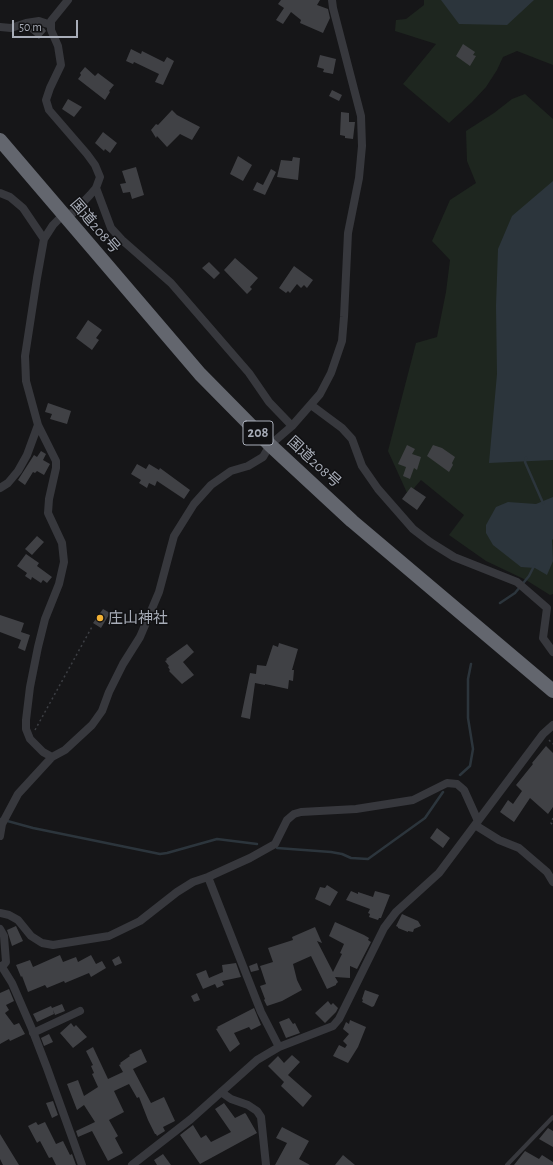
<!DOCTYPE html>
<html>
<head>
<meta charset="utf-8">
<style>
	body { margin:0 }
	#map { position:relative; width:553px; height:1165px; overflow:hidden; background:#161618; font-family:"Alegreya Sans",sans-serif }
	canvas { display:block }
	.scale { position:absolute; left:12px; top:20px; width:66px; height:18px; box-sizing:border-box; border:2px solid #a8adb8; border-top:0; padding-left:5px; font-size:12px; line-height:14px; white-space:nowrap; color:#a8adb8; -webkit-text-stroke:3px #111113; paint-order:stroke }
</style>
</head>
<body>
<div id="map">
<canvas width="553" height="1165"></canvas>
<div class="scale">50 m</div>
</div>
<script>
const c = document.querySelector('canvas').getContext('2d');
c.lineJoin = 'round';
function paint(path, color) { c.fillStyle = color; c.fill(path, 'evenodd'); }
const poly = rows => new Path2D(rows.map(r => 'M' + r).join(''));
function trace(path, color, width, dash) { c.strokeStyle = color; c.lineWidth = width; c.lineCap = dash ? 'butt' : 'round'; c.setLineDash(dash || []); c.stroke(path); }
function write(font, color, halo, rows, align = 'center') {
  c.font = font + ' "Alegreya Sans","Noto Sans JP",sans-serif'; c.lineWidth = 3; c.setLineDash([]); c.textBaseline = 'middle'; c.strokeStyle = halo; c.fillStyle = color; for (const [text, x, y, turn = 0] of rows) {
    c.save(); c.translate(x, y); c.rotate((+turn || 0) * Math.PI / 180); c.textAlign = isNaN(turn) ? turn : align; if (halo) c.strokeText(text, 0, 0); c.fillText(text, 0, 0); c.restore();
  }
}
const green = poly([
	[424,0,553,0,553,65,517,51,503,57,497,70,486,87,472,102,449,123,403,84,436,44,395,31,396,20,406,19,424,5],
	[525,94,553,119,553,594,550,595,526,580,486,561,449,535,464,515,421,480,408,495,388,451,416,343,437,337,446,292,450,260,432,241,450,200,476,183,467,161,466,131,494,113,512,99]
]);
const water = poly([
	[441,0,534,0,507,25,459,24],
	[553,181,553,460,489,463,497,374,496,306,498,249,512,216],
	[553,497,553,539,552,540,553,561,547,575,535,568,521,567,493,545,486,533,486,525,496,507,508,502,536,504]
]);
const stream = poly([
	[526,458,525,462,543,503],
	[500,603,515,593,529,576,534,566],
	[460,775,470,766,473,749,468,718,468,679,471,664],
	[0,819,33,828,160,854,167,853,217,839,257,844],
	[277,848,331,852,342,854,351,858,368,859,425,818,443,792]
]);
const building = poly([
	[281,0,320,0,317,5,328,9,330,18,323,33,300,23,301,20,291,12,283,24,276,20,284,8,278,4],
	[39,27,44,28,46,31,39,39,29,31,32,28],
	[463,44,475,52,473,55,476,56,470,66,456,56],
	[131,49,141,54,142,51,164,62,167,57,174,61,163,85,155,82,159,74,134,62,133,64,126,61],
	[320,55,336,59,333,74,323,72,324,69,317,67],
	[85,67,95,76,98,73,114,85,109,91,110,92,105,100,78,79,81,75,80,73],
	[332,90,342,95,339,101,329,96],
	[68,99,82,107,74,117,62,109],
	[172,110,177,115,200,127,192,140,180,134,167,147,157,136,156,138,151,130,156,124,158,125],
	[341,112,349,113,349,122,355,122,353,139,345,138,345,136,340,135],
	[103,132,117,143,110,153,105,149,104,151,95,143],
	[238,156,252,165,243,181,230,174],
	[293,157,300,158,298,180,277,177,281,160,292,161],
	[136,167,144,195,132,199,130,192,123,193,120,184,126,183,122,171],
	[271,169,276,172,265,195,253,190,257,182,263,185],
	[235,258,258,278,250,287,252,289,247,294,224,270],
	[209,262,220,273,214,279,202,268],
	[294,266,313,280,307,288,304,285,301,288,297,284,290,293,288,291,286,293,279,288],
	[88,320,102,330,96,338,99,340,92,350,76,338],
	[48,403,71,411,67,424,50,419,52,414,45,412],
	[407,445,415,449,412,454,421,457,417,470,414,468,410,479,403,476,406,467,398,464],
	[433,445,442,448,455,457,452,463,453,465,449,472,427,456],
	[41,451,46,454,43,460,50,464,44,475,37,471,35,473,33,472,25,485,18,480,34,455,37,457],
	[137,464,146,469,149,464,159,470,160,468,190,490,184,499,157,481,155,486,149,483,147,488,139,483,141,480,131,474],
	[411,487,426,497,417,510,402,499],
	[37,536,44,542,32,555,25,549],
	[26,554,39,563,37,566,52,577,47,583,43,580,41,583,32,577,31,580,25,576,27,573,17,566],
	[103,609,110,613,101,628,93,623],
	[0,615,24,623,21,632,30,635,25,651,18,648,21,640,0,632],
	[279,643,298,649,292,670,294,670,293,681,289,680,288,689,265,684,265,685,255,683,250,719,241,717,250,673,256,674,257,665,266,666,273,645,278,647],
	[187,644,194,652,183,662,194,675,182,684,169,671,170,670,168,667,169,666,165,661,167,660,166,659],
	[546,746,553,753,553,807,548,814,530,798,514,822,500,812,508,800,513,804,522,791,516,785,533,764,532,763],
	[437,828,450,838,443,848,430,838],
	[327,885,338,892,330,906,315,899,320,887,325,888],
	[351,891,358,894,358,892,373,897,375,891,390,895,381,918,379,918,378,920,369,917,370,914,368,913,370,909,346,900],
	[402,914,418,921,421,926,414,929,413,932,408,931,408,932,398,928,398,927,396,926],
	[335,922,364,935,369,938,368,940,371,942,357,969,350,966,350,978,335,977,338,982,336,984,336,985,327,989,311,956,293,964,297,980,302,990,282,1001,267,1006,264,1000,265,999,260,986,266,984,260,966,273,962,268,948,293,940,292,937,315,927,322,943,317,941,333,972,342,954,340,953,344,944,329,936],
	[16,926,23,941,12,946,7,930],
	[60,955,63,962,76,957,78,962,91,955,96,964,102,961,106,968,91,977,89,973,65,983,64,981,47,988,45,985,28,992,22,976,21,977,16,965,30,960,33,967],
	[119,956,122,963,115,966,112,960],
	[236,963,241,977,222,981,224,985,217,988,215,984,203,989,196,974,206,970,209,978,223,972,222,965],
	[257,963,259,970,251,972,249,966],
	[9,989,14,1001,6,1005,9,1010,5,1013,14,1025,19,1023,25,1034,10,1041,9,1039,0,1044,0,993],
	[365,990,379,995,374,1006,372,1007,362,1002,363,1000,362,999],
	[197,993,200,1000,194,1002,191,996],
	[328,1001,331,1005,333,1003,338,1008,336,1012,325,1023,315,1013],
	[62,1004,65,1011,55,1015,53,1010,54,1014,37,1022,33,1014,51,1006,52,1008],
	[254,1008,261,1025,251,1030,249,1027,234,1033,240,1044,230,1052,216,1029,218,1028,217,1027],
	[289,1018,293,1024,295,1023,300,1033,286,1038,279,1022],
	[350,1020,366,1027,358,1047,348,1063,333,1056,339,1045,345,1048,347,1045,343,1041,349,1034,343,1029,346,1022,349,1024],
	[71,1023,74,1027,76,1025,87,1037,73,1048,60,1033],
	[49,1034,53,1042,44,1046,41,1038],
	[93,1047,108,1079,123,1072,119,1065,121,1064,120,1063,130,1056,129,1055,141,1049,147,1062,133,1069,151,1103,164,1097,175,1121,163,1127,165,1131,157,1136,156,1134,155,1134,148,1120,139,1097,137,1098,129,1084,114,1091,124,1112,109,1120,118,1136,115,1138,123,1153,108,1161,92,1131,78,1137,76,1131,95,1122,84,1105,77,1110,67,1084,78,1080,84,1096,98,1087,92,1074,94,1073,91,1066,93,1065,86,1051],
	[292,1055,300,1062,288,1075,312,1096,303,1107,281,1086,284,1082,268,1066,278,1056,284,1063],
	[53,1101,58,1115,52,1118,46,1103],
	[224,1103,235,1118,245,1113,246,1114,257,1133,200,1164,180,1135,193,1125,201,1138,206,1135,211,1142,231,1132,215,1109],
	[36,1122,38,1125,45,1122,56,1144,63,1141,70,1155,72,1154,76,1165,56,1165,52,1157,49,1158,40,1141,37,1143,28,1126],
	[282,1127,309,1141,299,1159,310,1165,275,1165,287,1143,276,1138],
	[548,1128,553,1131,553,1147,539,1139],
	[0,1134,19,1165,3,1165,0,1159],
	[525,1151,539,1159,542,1155,553,1162,553,1165,514,1165],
	[163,1154,171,1165,157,1165,154,1160],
	[343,1155,355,1165,335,1165]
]);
const path = poly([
	[35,730,93,625],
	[549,740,553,744],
	[553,818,551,823,553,825]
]);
const lane = poly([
	[507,1165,553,1117]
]);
const street = poly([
	[0,27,11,28,26,23,39,21,51,25],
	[96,188,111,228,122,240,171,283,249,373,269,402,292,426],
	[0,193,10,197,23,208,44,239],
	[311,405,342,428,352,439,362,466,378,489,413,529,430,542,454,557,517,582,547,608,543,638,553,652],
	[0,488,8,483,18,471,27,455,38,425],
	[52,757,43,752,30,739,26,729,26,720,30,687,38,647,45,619,59,584,64,562,62,543,48,513,49,499,56,468,56,461,38,425,26,381,25,356,37,278,44,239,53,225,63,215,73,213,90,195,96,188,100,177,95,165,87,154,49,110,46,100,50,88,61,65,58,46,51,30,51,21,68,0],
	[475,825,499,840,519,848,547,872,553,882],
	[0,836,2,824,18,794,52,757,65,750,92,725,102,711,109,692,123,664,140,637,159,592,174,536,194,504,211,485,231,471,248,466,263,457,270,445,292,426,320,394,331,373,342,341,344,317,348,233,359,178,362,146,361,116,333,8,332,0],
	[208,877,261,1012,279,1047],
	[0,913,9,915,18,920,31,936,42,943,53,945,109,936,140,921,177,892,193,882,208,877,250,858,275,844,287,820,294,814,301,812,356,809,413,800,447,783,457,784,464,790,478,821],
	[0,929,4,936,6,962,2,967],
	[0,966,2,967,12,983,32,1029,47,1068,82,1165],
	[33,1033,80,1011],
	[221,1092,231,1099,248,1105,257,1111,261,1117,266,1165],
	[132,1165,191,1119,257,1060,279,1047,333,1026,339,1019,384,928,396,912,439,873,543,734,553,725]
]);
const highway = poly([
	[0,140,200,374,270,445,352,521,553,691]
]);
const markers = [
	[100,618,4,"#f2b134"]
];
const shields = [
	[258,433,30]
];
const shieldNames = [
	["208",258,433]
];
const streetNames = [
	["国道208号",95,226,49],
	["国道208号",314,462,43]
];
const poiNames = [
	["庄山神社",108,618]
];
paint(green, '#1e261f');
paint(water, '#2c353c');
trace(stream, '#2c353c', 2.5);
paint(building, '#404145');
trace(path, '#3d3f44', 1.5, [2, 3]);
trace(lane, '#37383d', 4);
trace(street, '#37383d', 8);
trace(highway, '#63666e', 14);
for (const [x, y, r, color] of markers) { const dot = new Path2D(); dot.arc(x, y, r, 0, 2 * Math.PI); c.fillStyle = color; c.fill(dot); trace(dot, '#111113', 1.5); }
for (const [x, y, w] of shields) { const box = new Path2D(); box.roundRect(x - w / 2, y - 12, w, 24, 3); c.fillStyle = '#111113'; c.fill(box); trace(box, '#a8adb8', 1); }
write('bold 14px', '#a8adb8', null, shieldNames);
write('15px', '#a8adb8', '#111113', streetNames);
write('15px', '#a8adb8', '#111113', poiNames, 'left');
</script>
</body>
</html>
